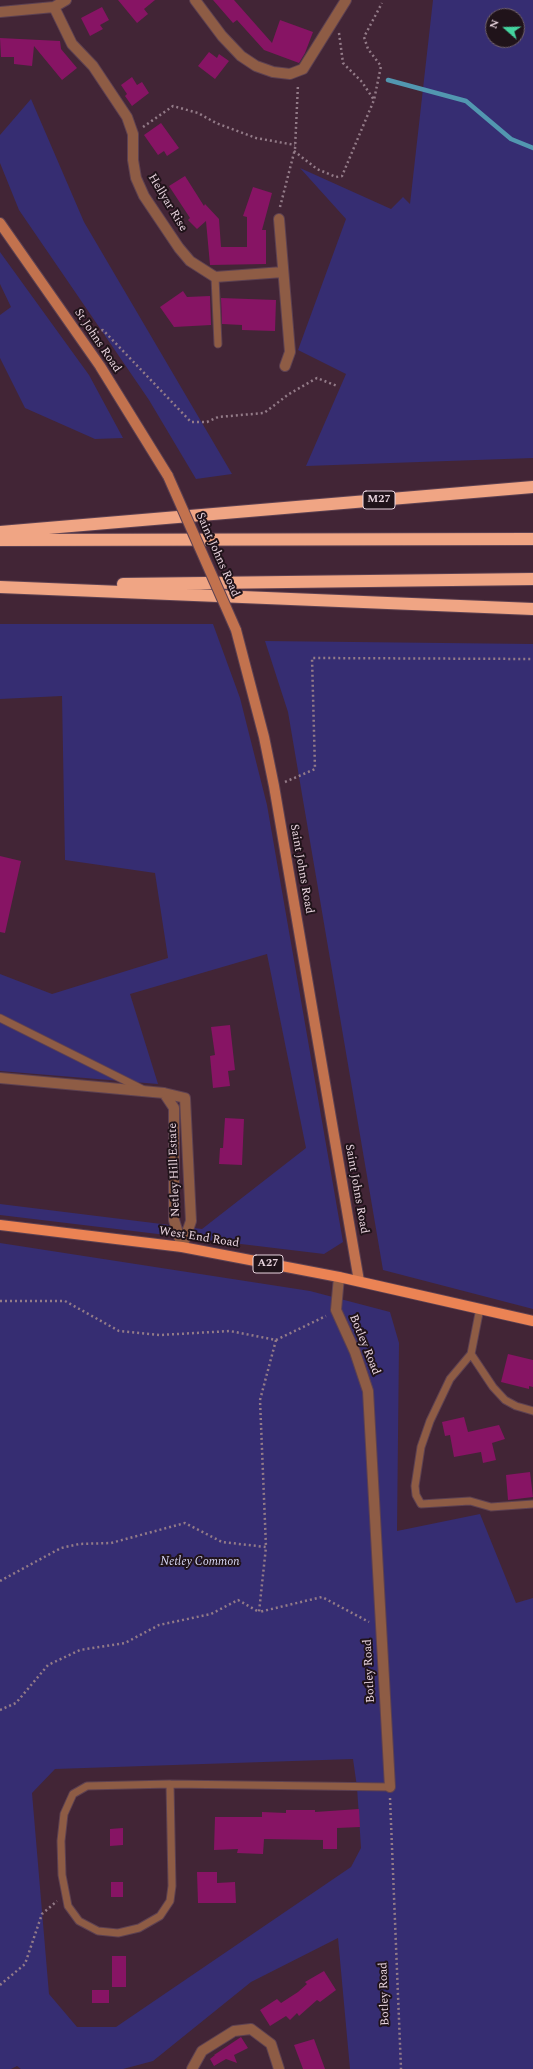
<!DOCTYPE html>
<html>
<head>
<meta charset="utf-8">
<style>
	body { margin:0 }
	#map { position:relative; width:533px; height:2069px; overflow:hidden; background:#422536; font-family:Spectral,serif }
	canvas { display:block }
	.north { position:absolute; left:485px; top:8px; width:40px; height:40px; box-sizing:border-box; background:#20131a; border:1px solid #706068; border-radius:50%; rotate:290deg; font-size:11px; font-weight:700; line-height:16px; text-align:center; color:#e8d4de }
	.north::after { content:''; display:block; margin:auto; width:14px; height:18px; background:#44d4a0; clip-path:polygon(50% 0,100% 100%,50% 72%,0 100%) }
</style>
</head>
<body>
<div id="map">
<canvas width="533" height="2069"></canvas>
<div class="north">N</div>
</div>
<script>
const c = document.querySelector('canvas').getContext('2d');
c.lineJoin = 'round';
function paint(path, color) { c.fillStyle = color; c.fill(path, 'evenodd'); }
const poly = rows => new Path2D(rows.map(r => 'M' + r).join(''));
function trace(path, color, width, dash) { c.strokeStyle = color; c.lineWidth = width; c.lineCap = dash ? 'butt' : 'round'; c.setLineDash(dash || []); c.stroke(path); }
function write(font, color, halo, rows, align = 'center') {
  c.font = font + ' Spectral,serif'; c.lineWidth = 4; c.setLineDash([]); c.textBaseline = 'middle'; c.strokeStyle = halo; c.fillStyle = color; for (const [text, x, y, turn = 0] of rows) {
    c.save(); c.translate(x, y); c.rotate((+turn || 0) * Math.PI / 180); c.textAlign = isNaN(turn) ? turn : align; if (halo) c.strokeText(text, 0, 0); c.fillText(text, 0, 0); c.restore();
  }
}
const green = poly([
	[433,0,533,0,533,458,306,466,346,374,298,350,346,219,300,168,391,209,403,197,410,204],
	[493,16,517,16,517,40,493,40],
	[31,99,84,222,232,474,196,479,149,400,19,210,0,163,0,135],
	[0,252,89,375,123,438,95,439,25,408,0,358,0,315,11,307,0,284],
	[0,624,213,624,240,698,267,805,343,1242,324,1254,0,1215,0,1204,202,1229,306,1148,267,954,130,994,158,1084,0,1071,0,974,52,994,168,958,155,873,65,860,62,696,0,699],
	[265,641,533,644,533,1309,383,1270,288,712],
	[0,1243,310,1291,390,1312,399,1343,397,1531,480,1514,516,1603,533,1598,533,2069,350,2069,338,1938,251,1982,153,2061,123,2069,21,2069,17,2066,11,2069,0,2069],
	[353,1759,357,1787,361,1848,351,1867,116,2027,77,2027,49,1994,32,1793,55,1769]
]);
const stream = poly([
	[388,80,466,101,511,139,533,148]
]);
const building = poly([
	[118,0,155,0,144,9,148,14,137,23],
	[213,0,234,0,272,43,280,20,313,32,305,53,299,63,264,50,237,20,233,23],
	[102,7,109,20,100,25,103,29,90,36,81,18],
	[0,38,60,41,61,49,77,68,62,80,34,46,32,66,14,64,14,57,1,57],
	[209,52,217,58,219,54,229,61,215,79,198,66],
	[132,77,137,85,142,82,149,93,132,106,125,96,127,94,121,85],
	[161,123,179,148,167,156,164,151,158,155,144,135],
	[185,176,204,206,205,204,219,219,221,247,247,247,247,217,243,216,253,187,272,193,262,230,266,230,266,264,210,265,206,221,197,229,188,220,190,218,169,186],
	[183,291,187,297,210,296,211,325,174,327,160,307],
	[221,298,276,300,275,331,242,330,242,325,222,324],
	[0,856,21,861,5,933,0,932],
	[230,1025,235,1070,228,1071,230,1086,213,1088,210,1056,215,1055,211,1027],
	[225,1118,244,1119,242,1165,219,1164,220,1148,223,1148],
	[508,1354,533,1360,533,1387,529,1386,529,1389,501,1382],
	[464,1417,468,1432,499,1425,505,1439,492,1443,496,1460,483,1463,481,1452,454,1457,450,1435,445,1436,442,1422],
	[530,1472,533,1497,508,1500,506,1475],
	[359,1809,360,1827,337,1828,337,1849,323,1849,323,1840,264,1839,263,1854,237,1853,238,1849,214,1850,215,1817,262,1817,262,1812,286,1813,286,1810,315,1810,315,1812],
	[123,1828,123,1845,110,1846,110,1829],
	[197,1872,217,1872,217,1883,235,1882,236,1903,198,1903],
	[111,1882,123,1882,123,1897,111,1897],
	[112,1956,126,1956,126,1987,112,1987],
	[324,1971,336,1990,320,2002,317,2000,299,2016,297,2013,290,2020,286,2016,270,2026,260,2010,277,1999,281,2003,298,1992,307,1984,305,1982],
	[92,1990,109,1990,109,2003,92,2003],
	[241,2037,248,2048,234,2055,237,2063,226,2059,214,2066,210,2059,215,2055,214,2055],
	[314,2039,325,2069,303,2069,294,2045]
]);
const path = poly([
	[339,33,343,63,362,82,374,100],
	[143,127,173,106,198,113,216,123,256,138,295,145],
	[294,151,317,169,336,177,342,176,374,100,381,66,368,49,364,37,382,3],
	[280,207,295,149,298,84],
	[92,334,103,330,191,422,207,422,218,417,264,413,289,394,317,378,337,386],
	[285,782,315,769,312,658,533,659],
	[0,1301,65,1301,119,1331,160,1335,230,1331,276,1340,260,1400,266,1547],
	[276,1340,326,1316],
	[0,1581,61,1548,79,1544,111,1543,185,1523,222,1542,266,1547,259,1612,322,1597,369,1622],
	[0,1710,16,1703,48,1665,80,1650,125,1643,159,1625,211,1614,238,1600,259,1612],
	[390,1798,401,2069],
	[0,1985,25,1964,42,1914,57,1901]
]);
const service = poly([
	[215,277,218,344],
	[0,1018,142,1089],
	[480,1308,471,1354,450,1379,430,1421,421,1447,415,1486,416,1495,421,1504,470,1501,491,1507,533,1504],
	[471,1354,493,1387,505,1400,516,1406,533,1411],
	[170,1784,172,1886,170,1901,160,1916,139,1928,118,1933,98,1931,79,1921,68,1906,62,1875,61,1841,64,1814,73,1794,87,1786,170,1784,390,1787]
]);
const minor = poly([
	[195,0,222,36,241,56,256,66,273,72,290,74,303,69,346,0],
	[54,7,72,44,93,66,127,117,133,134,133,160,136,178,144,196,179,248,190,261,215,277,283,272],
	[0,12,54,7,66,0],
	[279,219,290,352,285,366],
	[0,1078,164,1093,185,1098,191,1221,182,1247],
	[164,1093,174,1108,174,1220,182,1247],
	[339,1277,336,1310,355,1352,368,1391,390,1787],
	[192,2069,202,2051,234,2031,251,2029,271,2044,279,2069]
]);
const secondary = poly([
	[0,223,100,366,168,476],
	[236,630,264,737,274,786,359,1281]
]);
const primary = poly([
	[0,1225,182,1247,339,1277,533,1321]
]);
const motorway = poly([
	[0,532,533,487],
	[0,540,533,539],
	[123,584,533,579],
	[0,587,533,609]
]);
const secondaryBridge = poly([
	[168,476,236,630]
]);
const shields = [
	[379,500,32],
	[268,1264,30]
];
const shieldNames = [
	["M27",379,500],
	["A27",268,1264]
];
const streetNames = [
	["Hellyar Rise",167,203,59],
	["St Johns Road",97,341,56],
	["Saint Johns Road",217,555,66],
	["Saint Johns Road",301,869,80],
	["Netley Hill Estate",175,1170,-92],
	["Saint Johns Road",356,1189,80],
	["West End Road",199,1238,9],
	["Botley Road",364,1345,68],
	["Botley Road",370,1671,-93],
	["Botley Road",385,1994,-92]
];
const parkNames = [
	["Netley Common",200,1563]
];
paint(green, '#362d72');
trace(stream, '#5297b0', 4.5);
paint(building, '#871464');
trace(service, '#5d4151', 9);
trace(minor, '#5d4151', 12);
trace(secondary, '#5d4151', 12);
trace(primary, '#5d4151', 12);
trace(motorway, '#5d4151', 14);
trace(path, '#937b88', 2.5, [2, 3]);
trace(service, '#8e5c45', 7);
trace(minor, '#8e5c45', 10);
trace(secondary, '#c2724e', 10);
trace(primary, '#eb8354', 10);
trace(motorway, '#f0a584', 12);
trace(secondaryBridge, '#5d4151', 12, []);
trace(secondaryBridge, '#c2724e', 10);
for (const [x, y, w] of shields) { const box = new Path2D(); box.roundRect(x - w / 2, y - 9, w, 18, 3); c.fillStyle = '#20131a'; c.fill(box); trace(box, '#e8d4de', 1); }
write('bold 11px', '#e8d4de', null, shieldNames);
write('12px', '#e8d4de', '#20131a', streetNames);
write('italic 12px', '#d8d8f5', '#20131a', parkNames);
</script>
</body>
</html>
